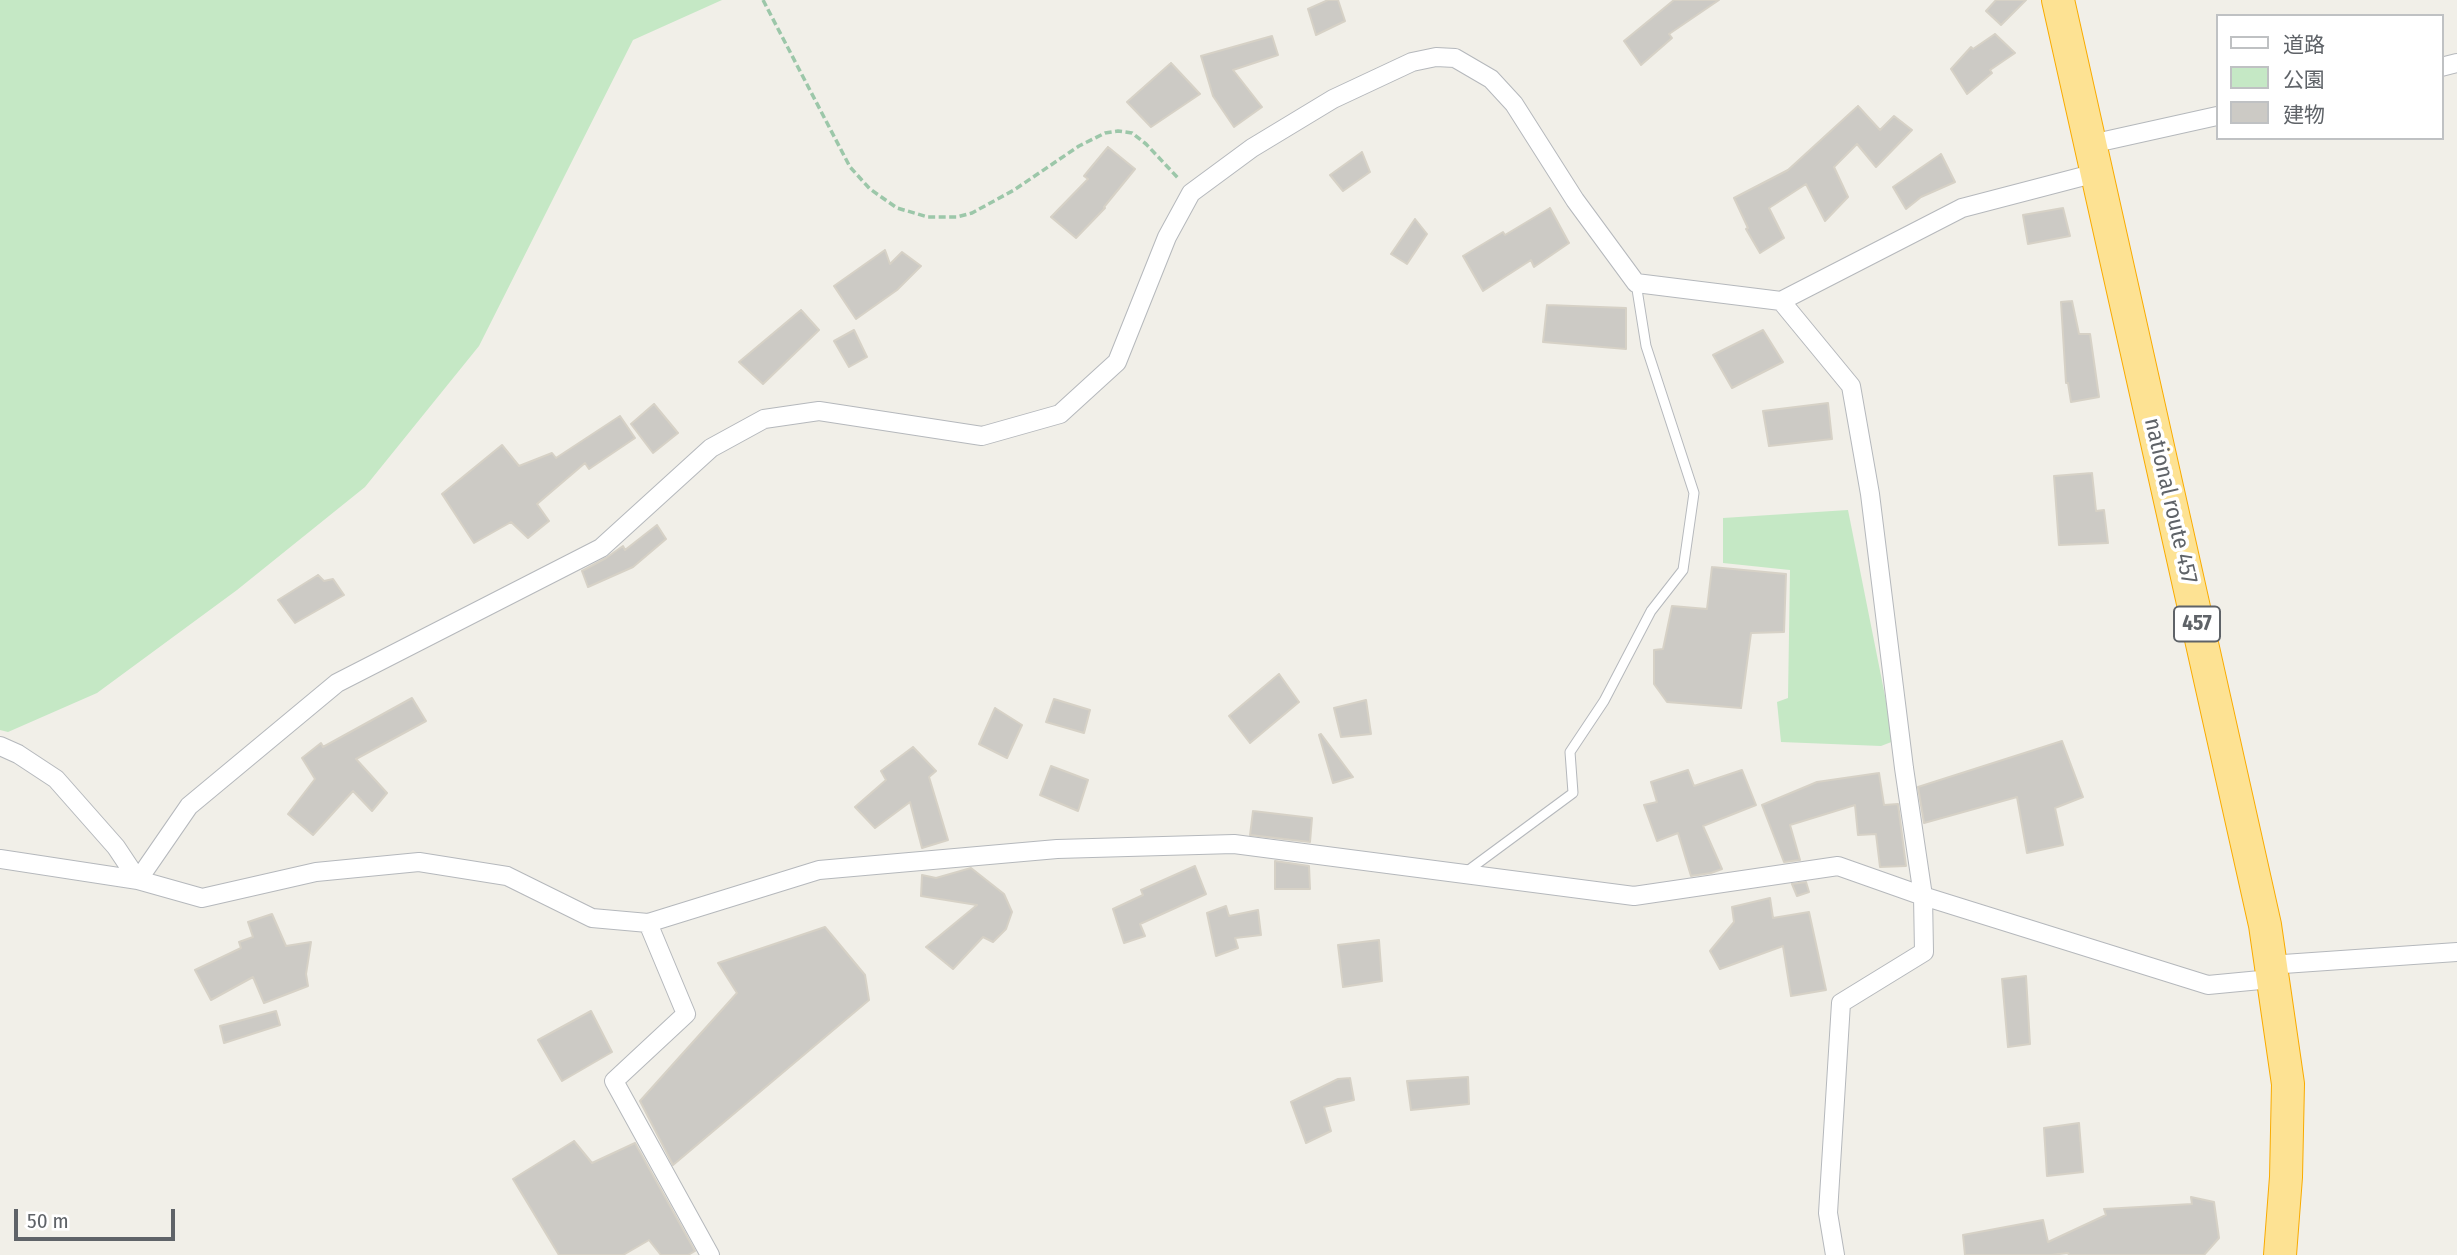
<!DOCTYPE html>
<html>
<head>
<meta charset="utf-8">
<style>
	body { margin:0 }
	#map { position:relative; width:2457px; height:1255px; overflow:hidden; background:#f1efe8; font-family:"Fira Sans Condensed","Noto Sans JP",sans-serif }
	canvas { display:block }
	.legend { position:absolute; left:2216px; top:14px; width:228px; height:126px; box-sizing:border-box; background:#fff; border:2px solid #bfc1c3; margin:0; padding:9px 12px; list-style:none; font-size:21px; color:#5f6368 }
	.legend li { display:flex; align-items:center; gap:14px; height:35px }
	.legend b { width:35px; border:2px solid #bfc1c3 }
	.scale { position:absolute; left:14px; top:1209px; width:161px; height:32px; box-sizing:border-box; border:4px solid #5f6368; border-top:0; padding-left:9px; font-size:21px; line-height:24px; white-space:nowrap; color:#5f6368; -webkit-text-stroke:5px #fff; paint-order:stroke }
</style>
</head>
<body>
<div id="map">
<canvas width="2457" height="1255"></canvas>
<ul class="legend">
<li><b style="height:9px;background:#fff"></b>道路</li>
<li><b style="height:19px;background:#c5e8c5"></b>公園</li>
<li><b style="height:19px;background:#cccac5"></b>建物</li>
</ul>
<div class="scale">50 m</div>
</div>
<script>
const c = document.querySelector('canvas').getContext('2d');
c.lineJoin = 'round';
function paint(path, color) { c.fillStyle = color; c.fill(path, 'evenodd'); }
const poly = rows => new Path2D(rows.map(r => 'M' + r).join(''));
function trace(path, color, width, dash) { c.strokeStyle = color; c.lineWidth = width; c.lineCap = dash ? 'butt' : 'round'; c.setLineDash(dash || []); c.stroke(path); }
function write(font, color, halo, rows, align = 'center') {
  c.font = font + ' "Fira Sans Condensed",sans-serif'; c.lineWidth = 7; c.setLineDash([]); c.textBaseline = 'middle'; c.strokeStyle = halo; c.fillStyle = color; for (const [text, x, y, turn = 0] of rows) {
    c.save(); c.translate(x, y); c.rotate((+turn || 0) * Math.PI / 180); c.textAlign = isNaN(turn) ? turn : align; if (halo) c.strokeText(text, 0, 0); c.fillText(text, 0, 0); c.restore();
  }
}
const green = poly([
	[0,0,722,0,633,40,479,346,365,487,237,590,97,693,8,732,0,730],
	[1848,510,1894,741,1881,746,1781,742,1777,702,1788,698,1790,570,1723,563,1723,518]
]);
const building = poly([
	[1328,0,1338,0,1345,21,1316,35,1308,9,1328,0],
	[1674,0,1719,0,1669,34,1672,38,1641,65,1624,41,1674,0],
	[1996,0,2026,0,2001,25,1986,11,1996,0],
	[1995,34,2015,53,1990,70,1992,73,1967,94,1951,69,1971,47,1973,49,1995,34],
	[1272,36,1278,55,1233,70,1262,107,1234,127,1213,96,1201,56,1272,36],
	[1171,63,1200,94,1151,127,1127,102,1171,63],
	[1858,106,1880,130,1894,116,1912,130,1876,167,1857,144,1834,167,1848,197,1825,221,1806,184,1769,208,1784,238,1760,253,1746,229,1748,228,1734,198,1788,170,1858,106],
	[1108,147,1135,169,1104,207,1105,208,1076,238,1051,217,1088,179,1084,176,1108,147],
	[1362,152,1370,172,1343,191,1330,175,1362,152],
	[1941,154,1955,182,1921,197,1906,209,1893,187,1941,154],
	[1550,208,1569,243,1534,267,1531,260,1483,291,1463,256,1503,232,1505,235,1550,208],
	[2063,208,2070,236,2028,244,2023,215,2063,208],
	[1415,219,1427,234,1407,264,1391,254,1415,219],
	[885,250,890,264,902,252,921,266,897,290,856,319,834,286,885,250],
	[2072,301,2079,334,2090,334,2099,397,2071,402,2068,383,2066,383,2061,302,2072,301],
	[1547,305,1626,308,1626,349,1543,342,1547,305],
	[801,310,819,330,763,384,739,362,801,310],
	[854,330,867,357,849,367,834,341,854,330],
	[1763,330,1783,362,1732,388,1713,355,1763,330],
	[1828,403,1832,439,1769,446,1763,411,1828,403],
	[654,404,678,433,653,453,631,424,654,404],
	[620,416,635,438,589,469,585,463,537,504,549,521,528,538,511,522,474,543,442,494,502,445,519,466,552,453,556,458,620,416],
	[2092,473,2096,511,2104,510,2108,543,2059,545,2054,476,2092,473],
	[657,525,666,539,633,567,588,587,582,571,606,558,623,546,625,550,657,525],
	[1712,567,1786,574,1784,632,1751,633,1741,708,1667,702,1654,684,1654,650,1663,649,1672,606,1707,609,1712,567],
	[318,575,324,581,333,579,344,595,295,623,278,600,318,575],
	[1279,674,1299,702,1250,743,1229,716,1279,674],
	[412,698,426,721,356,759,387,793,372,811,353,791,313,835,288,814,315,779,302,758,321,743,323,747,412,698],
	[1054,699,1090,710,1084,733,1046,722,1054,699],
	[1366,700,1371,734,1341,737,1334,708,1366,700],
	[995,708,1022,725,1007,758,979,744,995,708],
	[1321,734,1353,777,1333,783,1319,735,1321,734],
	[2062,741,2083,797,2055,808,2063,845,2027,853,2017,797,1924,823,1918,787,2062,741],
	[913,747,936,771,929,777,948,840,922,848,910,802,875,828,855,807,886,780,881,771,913,747],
	[1051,766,1088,780,1078,811,1040,795,1051,766],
	[1688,770,1694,786,1742,770,1756,805,1703,826,1722,869,1711,873,1691,876,1678,833,1657,841,1644,805,1657,802,1651,782,1688,770],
	[1879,773,1884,805,1898,804,1906,866,1880,867,1876,834,1858,835,1855,805,1790,825,1800,860,1784,862,1762,805,1817,782,1879,773],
	[1253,811,1312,818,1310,842,1250,835,1253,811],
	[1275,861,1309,866,1310,889,1275,889,1275,861],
	[1195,866,1206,894,1140,924,1145,936,1124,943,1113,909,1143,895,1141,890,1195,866],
	[971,868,1004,894,1012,912,1006,929,993,942,983,937,953,969,926,947,977,905,921,896,922,875,936,878,971,868],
	[1806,882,1809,892,1797,896,1792,884,1806,882],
	[1770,898,1773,918,1809,912,1826,990,1791,996,1783,946,1720,969,1710,951,1734,922,1732,907,1770,898],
	[1226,906,1229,916,1258,910,1261,935,1235,938,1238,948,1216,956,1207,913,1226,906],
	[272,914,286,946,311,942,306,974,308,986,264,1003,253,977,211,1000,195,970,241,948,239,942,253,937,248,922,272,914],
	[825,927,865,975,869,1000,673,1165,640,1101,737,993,718,963,825,927],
	[1379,940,1382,981,1343,987,1338,945,1379,940],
	[2026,976,2030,1044,2008,1047,2002,979,2026,976],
	[276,1011,280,1025,224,1043,220,1026,276,1011],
	[591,1011,612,1052,562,1081,538,1040,591,1011],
	[1468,1077,1469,1104,1411,1110,1407,1081,1468,1077],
	[1350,1078,1354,1100,1324,1107,1331,1131,1306,1143,1291,1102,1338,1079,1350,1078],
	[2079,1123,2083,1172,2047,1176,2044,1128,2079,1123],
	[574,1141,592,1163,635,1143,695,1251,688,1255,661,1255,649,1240,623,1255,559,1255,513,1179,574,1141],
	[2191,1197,2214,1202,2219,1238,2204,1255,2069,1255,2068,1253,2051,1255,1965,1255,1963,1235,2043,1220,2048,1242,2106,1215,2104,1209,2192,1204,2191,1197]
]);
const path = poly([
	[763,0,850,167,870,189,897,208,928,217,957,217,972,213,1014,190,1079,146,1105,133,1118,131,1132,133,1146,144,1178,178]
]);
const lane = poly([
	[1466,872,1573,793,1570,752,1604,701,1651,611,1683,570,1694,493,1646,346,1636,283]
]);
const street = poly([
	[2441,67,2457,63],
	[2091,144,2217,116],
	[1781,301,1851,386,1870,494,1904,768,1923,896,1924,952,1841,1003,1828,1213,1835,1255],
	[0,746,18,754,56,779,116,847,138,880],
	[0,859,138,880,202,898,316,872,419,862,507,876,592,918,648,923,819,870,1057,849,1234,844,1634,896,1838,866,1923,896,2208,985,2271,979],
	[138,880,189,806,337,683,601,548,711,448,764,419,819,411,982,436,1060,414,1117,362,1167,237,1191,193,1252,148,1333,99,1412,62,1436,57,1455,58,1491,79,1514,104,1575,200,1636,283,1781,301,1962,208,2096,173],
	[648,923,686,1014,614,1081,710,1255],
	[2269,965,2457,952]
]);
const highway = poly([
	[2058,0,2265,925,2288,1084,2286,1177,2280,1255]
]);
const shields = [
	[2197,624,46]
];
const shieldNames = [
	["457",2197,624]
];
const streetNames = [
	["national route 457",2170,501,77]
];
paint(green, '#c5e8c5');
paint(building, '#cccac5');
trace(building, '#d6d1c6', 2);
trace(lane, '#b5b8bc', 11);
trace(street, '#b5b8bc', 20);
trace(highway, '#f9ab00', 34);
trace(path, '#9cc7a9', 3.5, [7, 3.5]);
trace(lane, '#fff', 9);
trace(street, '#fff', 18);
trace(highway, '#fde293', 32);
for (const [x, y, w] of shields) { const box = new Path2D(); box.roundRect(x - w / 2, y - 17.5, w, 35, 5); c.fillStyle = '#fff'; c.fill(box); trace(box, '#5f6368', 2); }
write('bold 21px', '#5f6368', null, shieldNames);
write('23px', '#5f6368', '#fff', streetNames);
</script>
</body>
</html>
